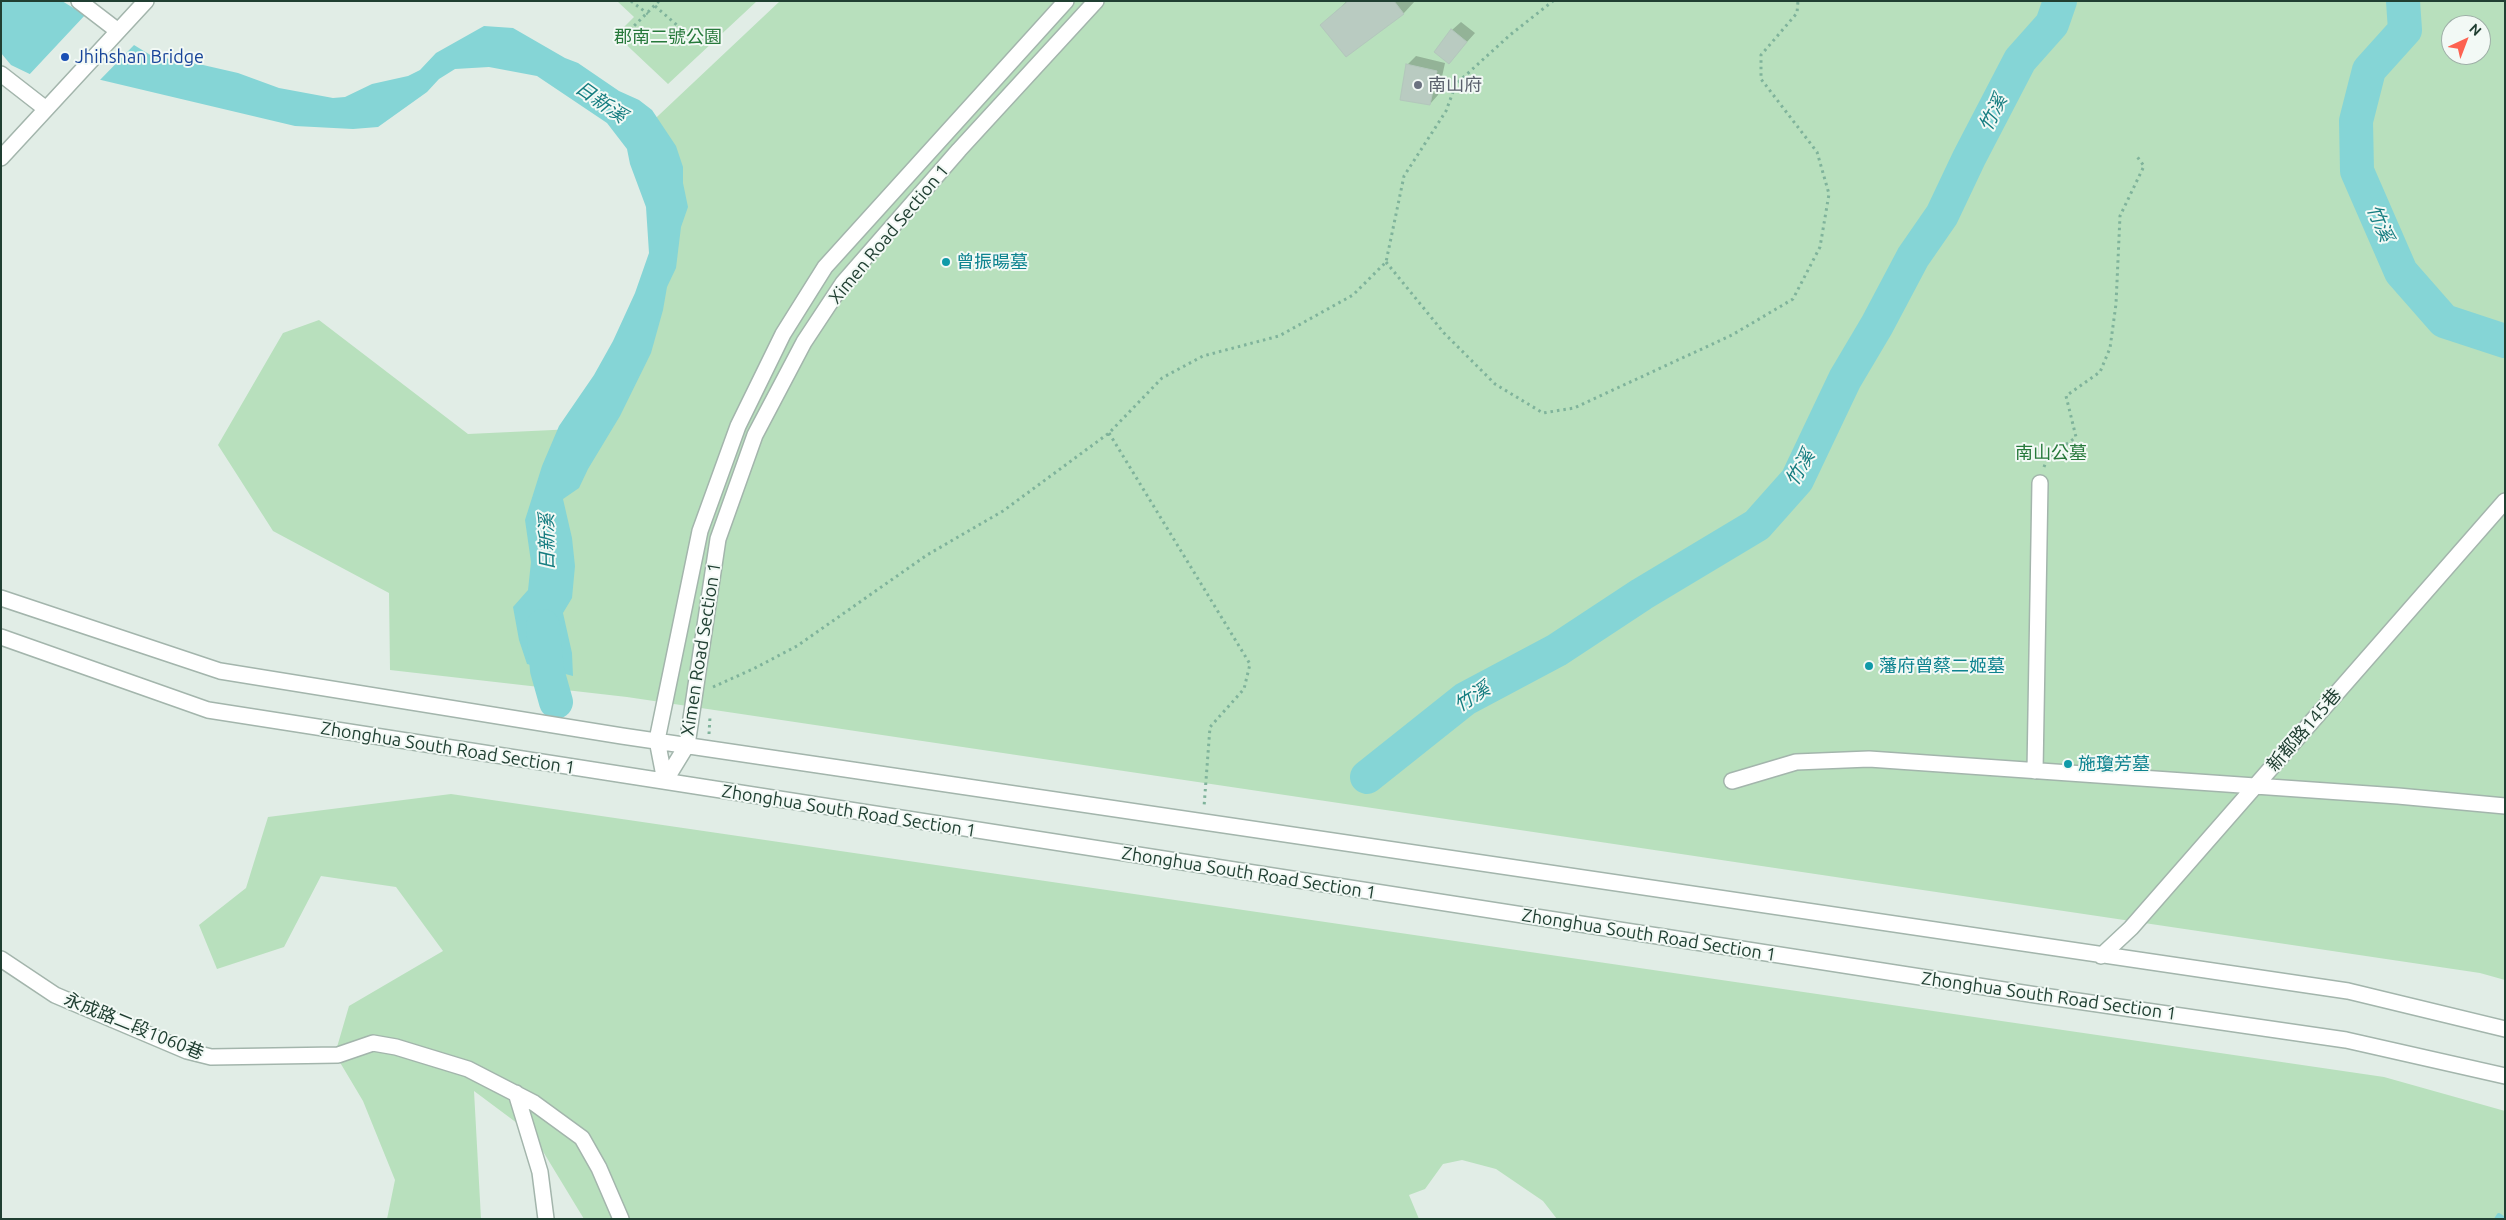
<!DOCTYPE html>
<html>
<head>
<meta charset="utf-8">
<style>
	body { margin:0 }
	#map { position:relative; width:2506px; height:1220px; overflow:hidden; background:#e1ede6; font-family:Ubuntu,sans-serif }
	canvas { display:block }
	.frame { position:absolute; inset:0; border:2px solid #203f32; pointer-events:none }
	.north { position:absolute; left:2441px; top:15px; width:50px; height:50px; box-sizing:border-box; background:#f2f9f5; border:1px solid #9eafa7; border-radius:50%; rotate:43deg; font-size:14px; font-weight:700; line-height:20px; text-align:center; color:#203f32 }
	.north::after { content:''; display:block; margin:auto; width:18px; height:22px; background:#fd6250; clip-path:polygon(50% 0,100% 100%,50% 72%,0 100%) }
</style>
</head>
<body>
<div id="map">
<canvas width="2506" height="1220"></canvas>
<div class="frame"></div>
<div class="north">N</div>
</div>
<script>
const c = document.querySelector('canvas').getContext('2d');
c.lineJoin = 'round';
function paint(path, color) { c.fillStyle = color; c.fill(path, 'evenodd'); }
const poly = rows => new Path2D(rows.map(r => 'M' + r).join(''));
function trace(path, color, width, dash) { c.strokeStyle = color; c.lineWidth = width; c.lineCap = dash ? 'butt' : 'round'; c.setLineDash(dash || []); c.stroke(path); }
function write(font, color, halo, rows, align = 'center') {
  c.font = font + ' Ubuntu,"Noto Sans TC",sans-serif'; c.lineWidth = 4; c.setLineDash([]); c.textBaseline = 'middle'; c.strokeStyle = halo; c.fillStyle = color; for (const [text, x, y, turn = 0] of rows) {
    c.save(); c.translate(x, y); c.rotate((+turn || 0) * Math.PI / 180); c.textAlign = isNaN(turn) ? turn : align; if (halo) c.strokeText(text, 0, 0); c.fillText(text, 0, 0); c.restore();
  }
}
const green = poly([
	[617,1,648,2,757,1,668,84,616,35,634,17],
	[780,1,2505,1,2505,980,2480,973,627,697,390,670,389,593,273,531,218,445,283,333,319,320,468,434,574,429,666,259,642,131],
	[2451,25,2481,25,2481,55,2451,55],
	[451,794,2384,1077,2505,1111,2505,1219,1557,1219,1543,1201,1496,1169,1462,1160,1443,1164,1425,1189,1409,1195,1419,1219,584,1219,533,1135,474,1091,481,1219,387,1219,395,1180,363,1101,335,1054,349,1006,443,951,396,887,321,876,284,947,217,969,199,925,246,888,268,817]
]);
const water = poly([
	[1,1,62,1,152,56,190,62,238,73,279,88,333,98,345,97,372,84,408,76,420,70,436,53,484,26,513,28,565,58,578,63,619,91,639,100,652,110,676,146,683,167,683,183,688,207,681,227,676,268,667,287,663,310,651,353,620,416,588,469,579,488,563,499,572,538,575,566,572,598,563,613,572,653,573,676,527,664,519,640,513,607,528,590,531,562,525,520,542,466,559,426,594,375,613,341,635,293,649,253,646,207,630,164,627,149,607,123,537,76,489,67,455,69,439,79,427,92,378,127,353,129,295,126,80,75,65,91,11,65,1,53]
]);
const pier = poly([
	[86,14,135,44,98,82,81,78,64,93,28,76]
]);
const shadow = poly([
	[1347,1,1415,1,1403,14,1322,25],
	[1461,22,1475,33,1449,62,1452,30],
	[1416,56,1445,63,1438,95,1430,104,1407,65]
]);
const stream = poly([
	[2497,1219,2499,1216,2503,1219]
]);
const river = poly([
	[2403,1,2405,30,2369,70,2356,121,2357,171,2401,272,2444,321,2505,341],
	[543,626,547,670,556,702],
	[1367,777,1465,699,1557,650,1642,594,1757,525,1797,480,1845,379,1877,325,1913,257,1942,215,1969,158,2020,60,2052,24,2060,1]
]);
const building = poly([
	[1348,1,1394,1,1404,14,1346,57,1320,25,1348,1],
	[1451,29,1467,42,1449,64,1434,52,1451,29],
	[1406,64,1437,71,1430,105,1400,100,1406,64]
]);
const path = poly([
	[631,1,648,14],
	[655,6,686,33],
	[625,35,659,1],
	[1386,262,1444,333,1495,384,1543,413,1574,408,1732,335,1793,299,1820,247,1829,194,1817,152,1761,79,1761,55,1797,13,1798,1],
	[1109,433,1250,664,1244,689,1210,727,1204,807],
	[2044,467,2047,459,2076,437,2066,396,2100,372,2110,348,2116,304,2120,216,2144,166,2136,155],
	[713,687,753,669,797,646,927,555,1003,511,1109,433,1162,378,1203,356,1279,336,1353,295,1386,262,1404,176,1446,111,1456,84,1510,35,1553,1],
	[709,734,710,717]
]);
const minor = poly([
	[79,1,118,31],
	[1,74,46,109],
	[1,158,146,1],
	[1,598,220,671,622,736,2348,991,2505,1029],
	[1,637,208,710,2036,995,2346,1040,2505,1076],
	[2035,771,2040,483],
	[665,781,687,745,718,539,755,435,804,342,843,283,959,150,1096,1],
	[665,781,657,740,700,531,738,426,783,334,825,267,1066,1],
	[1732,781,1796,762,1869,759,2398,796,2505,806],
	[2101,956,2131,928,2505,501],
	[1,959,55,995,187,1051,211,1057,338,1055,373,1043,396,1047,468,1069,534,1103,582,1138,599,1168,621,1219],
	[516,1093,540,1172,546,1219]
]);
const markers = [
	[65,57,5,"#1a4fb4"],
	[1418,85,5,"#6b7280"],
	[946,262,5,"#0f9aa8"],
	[1869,666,5,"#0f9aa8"],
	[2068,764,5,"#0f9aa8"]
];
const parkNames = [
	["郡南二號公園",668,37],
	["南山公墓",2051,453]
];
const transitNames = [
	["Jhihshan Bridge",75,57]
];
const worshipNames = [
	["南山府",1428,85]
];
const streetNames = [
	["Ximen Road Section 1",889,234,-50],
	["Ximen Road Section 1",701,649,-81],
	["新都路145巷",2304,730,-49],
	["Zhonghua South Road Section 1",448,748,9],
	["Zhonghua South Road Section 1",849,811,9],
	["Zhonghua South Road Section 1",1249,873,9],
	["Zhonghua South Road Section 1",1649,935,9],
	["Zhonghua South Road Section 1",2049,996,8],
	["永成路二段1060巷",134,1026,22]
];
const cultureNames = [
	["曾振暘墓",956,262],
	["藩府曾蔡二姬墓",1879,666],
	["施瓊芳墓",2078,764]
];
const waterNames = [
	["日新溪",601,102,35],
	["竹溪",1993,113,-63],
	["竹溪",2380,223,67],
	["竹溪",1800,468,-60],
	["日新溪",547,542,-91],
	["竹溪",1472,697,-32]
];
paint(green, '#b8e0bd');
paint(water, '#85d5d6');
paint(pier, '#e1ede6');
paint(shadow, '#0003');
trace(stream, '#85d5d6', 5.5);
trace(river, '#85d5d6', 34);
paint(building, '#b9cbc1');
trace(building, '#b3c7bc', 1);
trace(minor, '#a3b5ac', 18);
trace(path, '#7fb39b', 3, [2.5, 4]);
trace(minor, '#fff', 15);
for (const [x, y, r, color] of markers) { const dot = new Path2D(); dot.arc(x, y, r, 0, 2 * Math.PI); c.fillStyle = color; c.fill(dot); trace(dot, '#f2f9f5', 2); }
write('18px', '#27793b', '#f2f9f5', parkNames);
write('18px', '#164399', '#f2f9f5', transitNames, 'left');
write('18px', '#5b616d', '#f2f9f5', worshipNames, 'left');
write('18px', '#203f32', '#f2f9f5', streetNames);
write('18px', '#0d838f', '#f2f9f5', cultureNames, 'left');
write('italic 19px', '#157d80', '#f2f9f5', waterNames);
</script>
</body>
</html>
